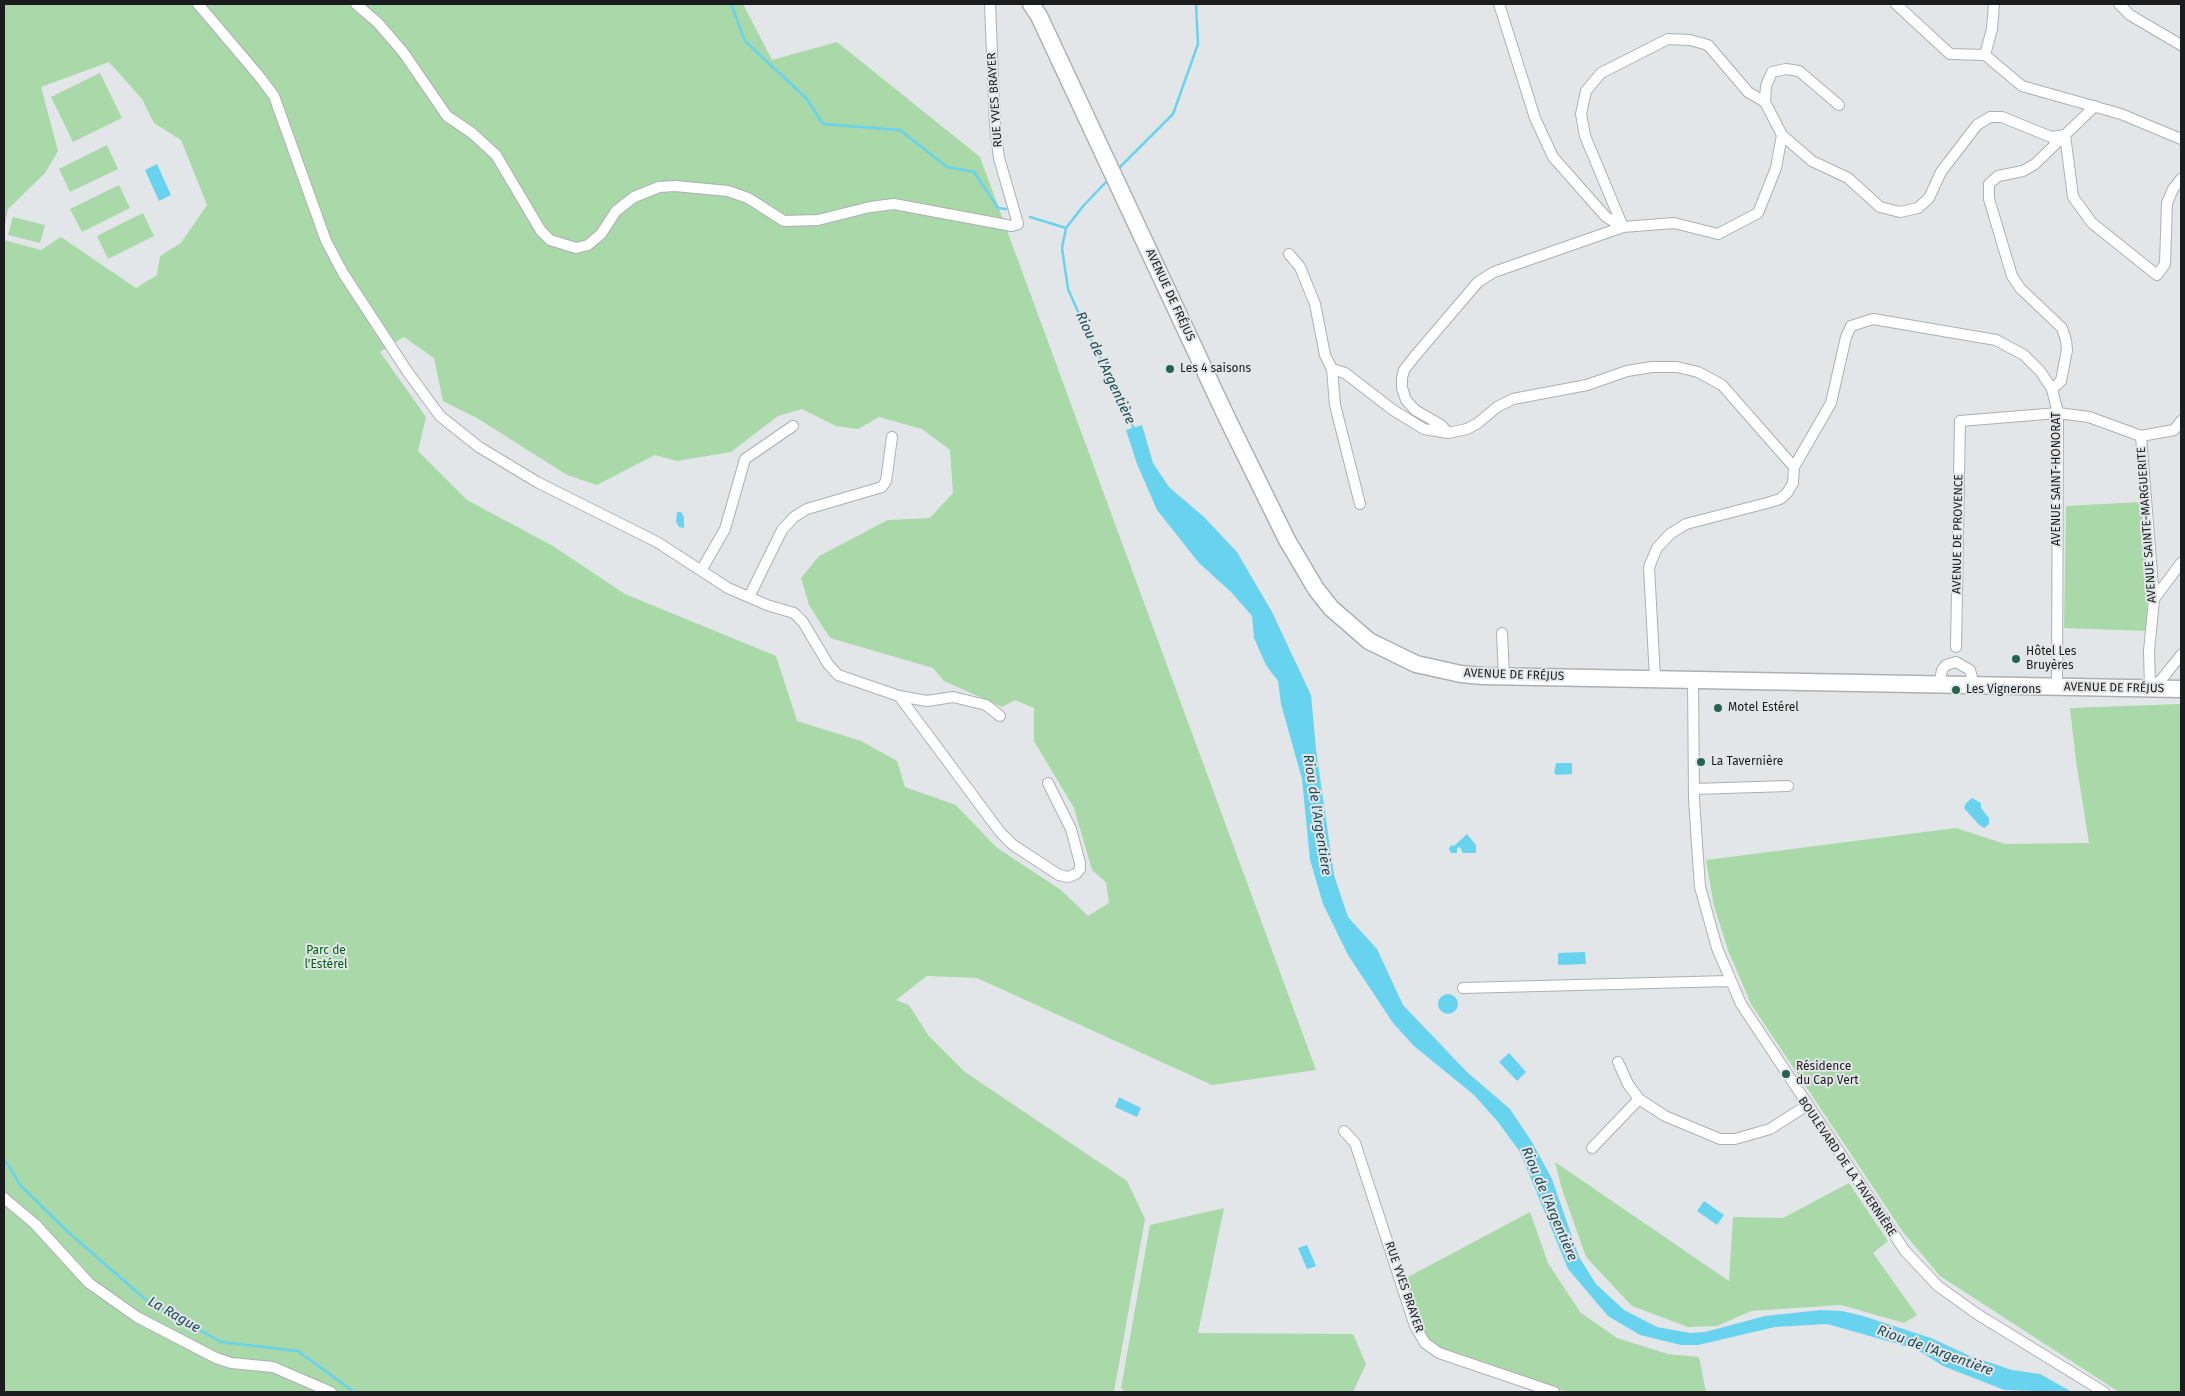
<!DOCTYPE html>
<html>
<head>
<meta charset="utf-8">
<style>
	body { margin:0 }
	#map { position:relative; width:2185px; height:1396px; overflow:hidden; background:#e3e6e8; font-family:"Fira Sans",sans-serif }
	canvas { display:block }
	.frame { position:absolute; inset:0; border:5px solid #1b1c1d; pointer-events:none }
</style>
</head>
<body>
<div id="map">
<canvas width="2185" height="1396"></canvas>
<div class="frame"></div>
</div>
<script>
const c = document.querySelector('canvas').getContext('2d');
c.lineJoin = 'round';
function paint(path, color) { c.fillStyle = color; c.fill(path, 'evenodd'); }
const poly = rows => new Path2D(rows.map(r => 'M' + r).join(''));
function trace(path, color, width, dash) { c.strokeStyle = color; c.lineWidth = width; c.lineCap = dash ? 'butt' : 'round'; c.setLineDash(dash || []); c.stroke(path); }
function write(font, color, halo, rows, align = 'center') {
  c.font = font + ' "Fira Sans",sans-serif'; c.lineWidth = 4; c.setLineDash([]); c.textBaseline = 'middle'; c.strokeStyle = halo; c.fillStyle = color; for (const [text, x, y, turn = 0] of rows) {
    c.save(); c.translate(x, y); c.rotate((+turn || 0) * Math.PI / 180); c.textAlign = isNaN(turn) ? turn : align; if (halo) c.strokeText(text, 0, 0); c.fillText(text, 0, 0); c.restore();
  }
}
const green = poly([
	[4,4,743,4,772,60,837,42,980,157,1316,1070,1212,1085,977,978,927,976,896,1000,909,1005,928,1035,965,1072,1127,1181,1145,1219,1114,1392,4,1392,4,240,41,250,61,237,136,288,157,275,160,256,181,243,207,205,181,140,154,123,142,99,109,62,41,87,58,151,45,173,8,209,4,230],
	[404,337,434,358,443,401,477,418,567,475,597,485,655,455,677,461,731,452,778,416,802,409,836,426,858,429,879,417,922,429,950,450,953,493,930,518,888,520,819,556,801,578,809,605,830,638,933,668,944,681,1002,707,1015,700,1034,708,1034,741,1074,808,1092,870,1106,882,1109,903,1088,916,1061,890,996,847,956,805,905,787,897,761,861,741,797,721,776,656,625,594,553,546,467,500,418,451,426,417,380,352],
	[100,73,122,118,73,142,51,97],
	[107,145,118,169,70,192,59,169],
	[119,185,130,208,82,232,70,209],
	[143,213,154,236,108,259,97,236],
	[13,217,45,225,40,243,8,235],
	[2140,502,2147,569,2147,631,2064,628,2066,506],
	[2181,704,2181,1392,2119,1392,1940,1276,1903,1232,1751,1004,1728,950,1714,906,1706,860,1956,828,2005,844,2089,843,2076,761,2070,708],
	[1555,1162,1729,1281,1733,1217,1783,1218,1849,1183,1888,1241,1873,1253,1917,1315,1904,1323,1841,1305,1751,1311,1717,1326,1688,1327,1632,1306,1586,1257,1562,1189],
	[1224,1208,1198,1333,1353,1334,1366,1364,1353,1392,1125,1392,1121,1388,1150,1225],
	[1530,1212,1548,1263,1580,1312,1617,1338,1668,1354,1699,1357,1706,1392,1573,1392,1555,1389,1430,1344,1418,1321,1406,1278]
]);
const water = poly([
	[157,164,171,195,159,201,145,170],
	[1142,425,1153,463,1169,487,1204,517,1237,552,1272,612,1311,695,1316,749,1334,875,1348,917,1377,949,1403,1005,1467,1072,1510,1109,1532,1142,1552,1179,1579,1257,1596,1284,1624,1310,1657,1327,1690,1333,1705,1332,1765,1316,1821,1310,1842,1311,1863,1316,1931,1338,1970,1356,2012,1370,2040,1374,2072,1392,2004,1390,1943,1366,1916,1349,1827,1324,1775,1327,1698,1345,1681,1345,1640,1335,1608,1316,1568,1269,1520,1152,1498,1122,1474,1095,1414,1046,1393,1023,1348,955,1323,904,1310,860,1302,779,1281,704,1278,681,1266,665,1254,638,1252,616,1231,592,1199,563,1157,510,1137,464,1126,430],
	[677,512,681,512,684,517,684,528,679,527,676,522],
	[1556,763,1572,763,1572,774,1557,775,1554,773],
	[1972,798,1981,803,1981,808,1989,818,1989,824,1984,828,1979,825,1964,808,1966,803],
	[1467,834,1476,845,1476,853,1463,853,1460,847,1457,848,1457,853,1451,853,1449,849,1451,845,1454,846],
	[1585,952,1586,964,1558,965,1558,953],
	'1438 1004a10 10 0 1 1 20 0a10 10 0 1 1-20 0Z',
	[1509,1053,1526,1072,1517,1081,1499,1062],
	[1119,1097,1141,1108,1137,1117,1115,1107],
	[1704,1201,1724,1215,1717,1225,1697,1211],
	[1307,1245,1316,1266,1307,1269,1298,1248]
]);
const stream = poly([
	[731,4,745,41,807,99,823,124,900,130,947,167,974,172,998,208,1006,209],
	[1117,170,1173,114,1198,44,1196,4],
	[1108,180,1084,205,1066,228,1062,248,1068,289,1088,334,1119,393,1133,427],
	[1030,217,1066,228],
	[4,1160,9,1166,20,1185,68,1232,145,1299,221,1342,298,1351,354,1392]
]);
const minor = poly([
	[198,4,259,76,274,96,326,241,343,273,407,371,440,416,479,447,537,482,657,542,728,588,767,605,794,613,803,622,828,664,838,675,899,696,927,701,953,697,986,705,1000,716],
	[356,4,378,23,403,52,447,116,472,133,496,155,541,231,550,240,576,248,588,245,601,234,616,211,634,197,659,187,675,186,728,191,748,198,784,221,818,220,870,207,894,204,1012,226,1018,224,999,158,995,126,990,4],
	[1896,4,1950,54,1985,55],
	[2119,4,2130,15,2181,45],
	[1985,55,2022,86,2121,114,2181,139],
	[1985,55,1992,29,1994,4],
	[1765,102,1748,92,1708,45,1690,40,1668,39,1601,73,1586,91,1581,114,1585,136,1623,227,1674,223,1718,234,1758,213,1776,168,1782,135,1765,102,1766,86,1772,72,1786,69,1799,71,1839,105],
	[2095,106,2065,135,2073,197,2092,223,2157,275,2165,264,2167,203,2173,189,2181,179],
	[1782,135,1812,161,1848,178,1880,207,1900,212,1918,208,1929,198,1941,172,1977,125,1990,117,2002,117,2051,137,2065,135],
	[1289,254,1300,267,1315,304,1325,355,1332,369,1345,373,1393,410,1424,429,1448,433,1467,429,1478,423,1497,407,1513,399,1587,385,1627,371,1652,367,1677,367,1698,372,1722,385,1794,467],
	[1332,369,1335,405,1360,504],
	[2052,389,2061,381,2067,350,2066,340,2062,328,2020,288,2012,276,1989,199,1989,184,1998,176,2023,171,2035,164,2065,135],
	[1448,433,1441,425,1415,410,1406,400,1402,388,1402,378,1404,370,1415,356,1478,282,1494,272,1623,227,1606,217,1553,157,1535,118,1499,4],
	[702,569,725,529,745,459,793,426],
	[749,597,782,530,794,517,807,509,882,487,886,481,892,437],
	[2154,599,2181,563],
	[1502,633,1504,676],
	[1956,647,1960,421,2058,413,2089,417,2141,436],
	[1655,678,1649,567,1657,548,1670,534,1686,524,1767,503,1780,499,1787,493,1793,483,1794,467,1831,403,1846,337,1851,326,1873,319,1996,340,2024,355,2040,371,2052,389,2058,413,2057,687],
	[1693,679,1694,800,1700,887,1717,948,1741,1004,1905,1251,1938,1286,1977,1314,2104,1392],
	[1939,685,1942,670,1946,665,1956,662,1970,670,1974,685],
	[2150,688,2149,651,2154,599,2141,436,2174,430,2181,421],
	[2150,688,2161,680,2181,655],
	[899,696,1000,832,1013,845,1059,875,1068,877,1076,874,1080,869,1080,863,1071,829,1048,783],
	[1694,789,1788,786],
	[1463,988,1729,981],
	[1618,1062,1628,1084,1639,1099,1665,1116,1720,1139,1735,1139,1770,1129,1806,1106],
	[1344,1131,1355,1143,1415,1326,1425,1343,1439,1353,1554,1392],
	[1592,1148,1639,1099],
	[4,1198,35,1224,89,1283,137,1317,216,1358,231,1363,273,1367,331,1392]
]);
const primary = poly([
	[1031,4,1039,16,1226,416,1287,540,1316,589,1331,608,1369,641,1416,664,1461,674,1483,676,2181,689]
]);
const markers = [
	[1170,369,5,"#24634f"],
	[2016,659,5,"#24634f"],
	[1956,690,5,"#24634f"],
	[1718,708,5,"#24634f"],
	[1701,762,5,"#24634f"],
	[1786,1074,5,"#24634f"]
];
const streetNames = [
	["RUE YVES BRAYER",995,100,-94],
	["AVENUE DE FRÉJUS",1170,295,65],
	["AVENUE SAINT-HONORAT",2057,479,-90],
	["AVENUE SAINTE-MARGUERITE",2147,525,-94],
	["AVENUE DE PROVENCE",1958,534,-89],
	["AVENUE DE FRÉJUS",1514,675,2],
	["AVENUE DE FRÉJUS",2114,688,1],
	["BOULEVARD DE LA TAVERNIÈRE",1847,1167,56],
	["RUE YVES BRAYER",1404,1287,71]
];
const poiNames = [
	["Les 4 saisons",1180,369],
	["Hôtel Les",2026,652],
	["Bruyères",2026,666],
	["Les Vignerons",1966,690],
	["Motel Estérel",1728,708],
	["La Tavernière",1711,762],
	["Résidence",1796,1067],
	["du Cap Vert",1796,1081]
];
const parkNames = [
	["Parc de",326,951],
	["l'Estérel",326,965]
];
const waterNames = [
	["Riou de l'Argentière",1105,368,65],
	["Riou de l'Argentière",1317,815,81],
	["Riou de l'Argentière",1549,1204,67],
	["La Rague",174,1315,30],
	["Riou de l'Argentière",1935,1351,20]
];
paint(green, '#a9d9a8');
paint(water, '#68d3ef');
trace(stream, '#68d3ef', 2.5);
trace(minor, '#adb0b3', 12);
trace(primary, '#adb0b3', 19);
trace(minor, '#fff', 10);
trace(primary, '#fff', 16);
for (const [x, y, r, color] of markers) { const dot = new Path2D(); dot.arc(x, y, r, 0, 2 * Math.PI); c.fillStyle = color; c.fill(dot); trace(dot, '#e3e6e8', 2); }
write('12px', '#1b1c1d', '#e3e6e8', streetNames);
write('12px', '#1b1c1d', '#e3e6e8', poiNames, 'left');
write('12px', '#036011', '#e3e6e8', parkNames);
write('italic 14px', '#1d4c58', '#e3e6e8', waterNames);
</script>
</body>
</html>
